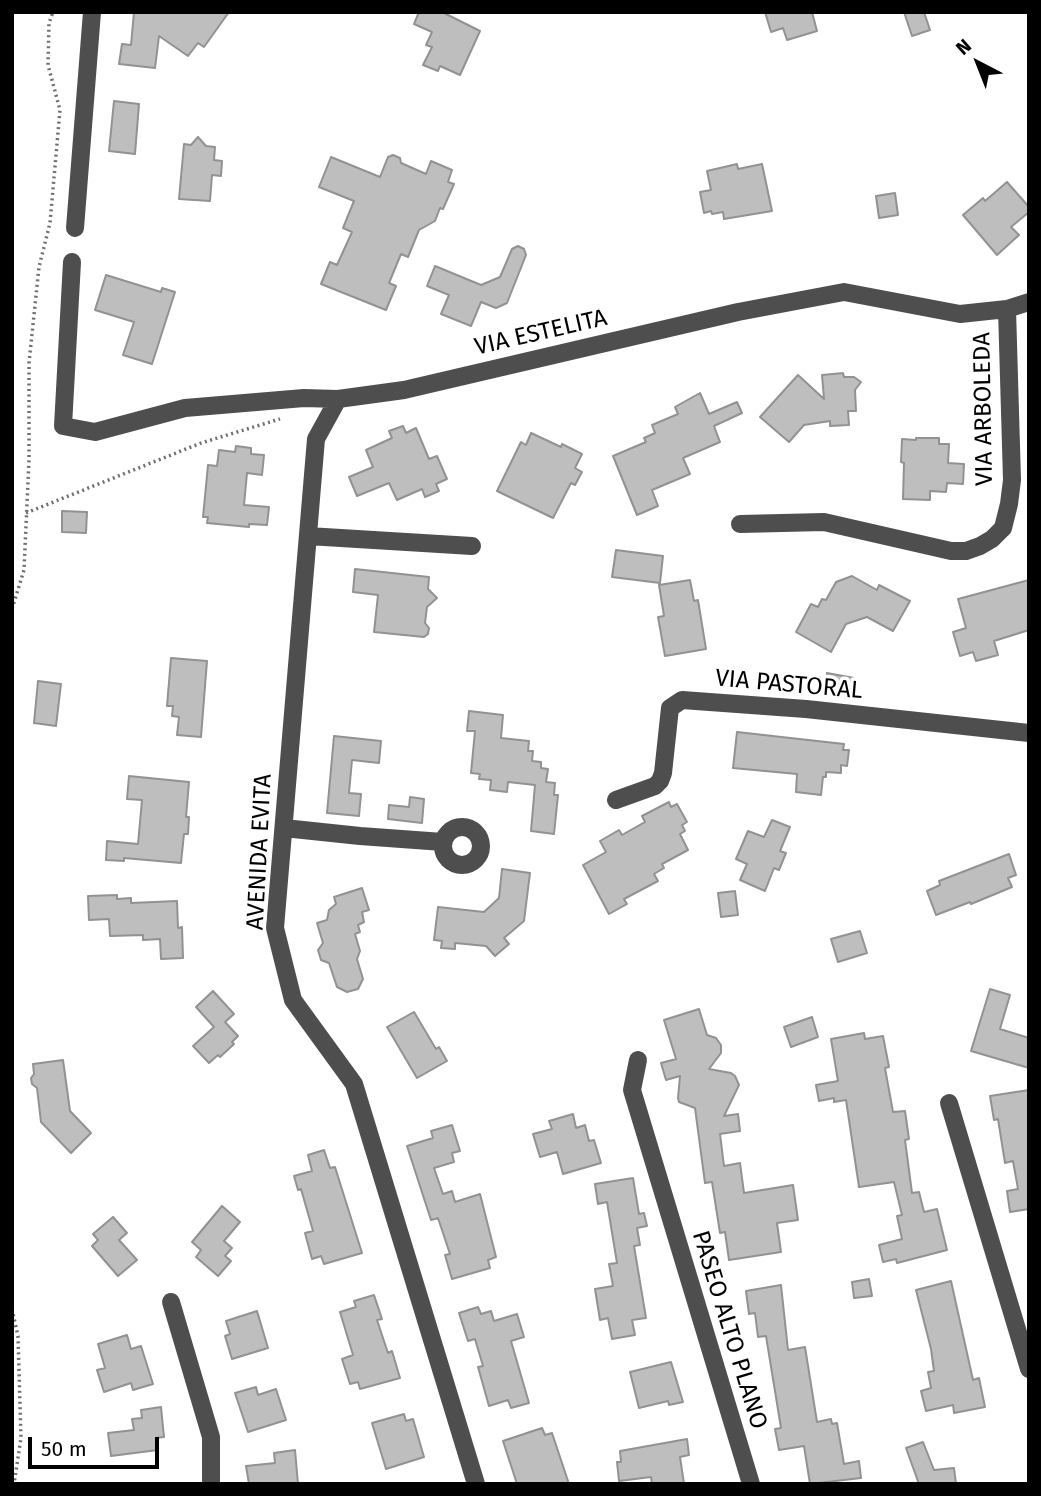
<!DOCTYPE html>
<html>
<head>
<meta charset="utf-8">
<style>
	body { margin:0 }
	#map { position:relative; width:1041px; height:1496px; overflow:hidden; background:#fff; font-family:"Fira Sans",sans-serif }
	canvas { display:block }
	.frame { position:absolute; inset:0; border:14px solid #000; pointer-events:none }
	.north { position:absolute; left:943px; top:28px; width:70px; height:70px; -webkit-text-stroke:5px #fff; paint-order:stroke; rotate:318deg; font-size:19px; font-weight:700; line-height:28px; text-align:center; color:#000 }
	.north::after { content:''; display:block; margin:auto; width:24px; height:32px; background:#000; clip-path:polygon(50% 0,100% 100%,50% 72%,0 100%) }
	.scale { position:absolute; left:28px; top:1437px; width:131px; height:32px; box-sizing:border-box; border:4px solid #000; border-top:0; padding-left:9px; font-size:21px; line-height:24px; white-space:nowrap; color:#000; -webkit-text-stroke:5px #fff; paint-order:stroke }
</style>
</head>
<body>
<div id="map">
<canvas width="1041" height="1496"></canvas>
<div class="frame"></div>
<div class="north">N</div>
<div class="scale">50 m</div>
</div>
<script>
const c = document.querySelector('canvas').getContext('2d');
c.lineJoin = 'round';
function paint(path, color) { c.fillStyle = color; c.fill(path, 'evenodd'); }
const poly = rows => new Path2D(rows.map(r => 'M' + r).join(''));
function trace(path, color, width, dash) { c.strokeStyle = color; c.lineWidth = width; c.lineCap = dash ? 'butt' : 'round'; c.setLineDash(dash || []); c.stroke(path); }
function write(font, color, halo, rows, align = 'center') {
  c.font = font + ' "Fira Sans",sans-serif'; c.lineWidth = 7; c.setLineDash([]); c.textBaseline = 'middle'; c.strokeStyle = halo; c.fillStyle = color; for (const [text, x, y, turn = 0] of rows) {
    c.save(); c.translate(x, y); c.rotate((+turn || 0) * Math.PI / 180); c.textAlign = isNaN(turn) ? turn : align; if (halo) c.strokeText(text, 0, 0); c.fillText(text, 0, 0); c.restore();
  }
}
const building = poly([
	[134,12,229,12,204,47,198,43,188,56,159,36,155,68,119,64,122,44,131,45,134,12],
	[419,12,442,12,480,31,460,75,440,66,438,71,423,65,432,47,426,45,432,32,414,24,419,12],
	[765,12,812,12,817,31,787,40,783,28,771,32,765,12],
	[904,12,924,12,930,30,912,36,904,12],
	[114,101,139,104,135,154,109,151,114,101],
	[198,137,206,146,215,147,214,160,222,161,221,176,212,175,210,201,179,199,184,144,191,145,198,137],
	[393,155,400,158,401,163,426,174,431,161,452,170,448,182,454,184,443,209,440,208,435,221,419,230,408,257,401,254,389,283,396,286,386,310,321,284,330,262,337,265,352,232,343,228,354,201,319,187,331,157,380,177,388,157,393,155],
	[737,164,738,169,762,164,772,211,724,219,723,212,712,214,711,211,704,213,700,192,711,190,707,171,737,164],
	[1007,182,1029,207,1029,212,1011,227,1019,235,997,255,963,215,983,198,985,201,1007,182],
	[895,193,898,215,879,218,876,196,895,193],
	[518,246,524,249,526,255,507,303,496,308,481,302,471,326,441,314,449,295,427,286,435,266,481,285,500,277,512,249,518,246],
	[106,275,161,292,162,288,175,292,152,364,123,355,134,322,95,310,106,275],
	[843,373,844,377,854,377,861,382,855,390,856,411,848,411,849,425,830,426,830,421,804,425,789,442,760,417,798,375,824,399,822,375,843,373],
	[700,393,709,414,737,402,742,413,714,426,720,442,683,458,690,474,652,490,658,506,637,515,613,456,646,442,644,438,655,433,652,425,678,414,675,407,700,393],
	[403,426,406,433,416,428,429,459,437,456,447,479,436,484,439,491,425,497,422,489,397,500,389,483,357,496,349,477,373,467,366,450,392,438,389,431,403,426],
	[531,433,561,447,562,444,582,454,575,468,582,472,575,485,571,483,553,518,497,491,521,442,526,445,531,433],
	[916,438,939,438,939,444,949,444,948,463,964,464,963,484,947,483,946,492,930,491,930,500,903,499,904,463,901,462,902,439,916,440,916,438],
	[236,446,251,448,251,454,264,455,262,475,247,473,244,505,269,507,267,525,249,524,249,527,207,523,208,517,203,517,208,465,217,466,219,450,235,452,236,446],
	[62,511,87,512,86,533,62,532,62,511],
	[616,550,663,556,660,583,612,577,616,550],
	[355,569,429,577,428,589,437,598,427,607,425,623,429,628,428,634,424,637,374,632,378,595,353,592,355,569],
	[852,576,877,590,879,585,910,601,893,631,867,617,846,624,831,652,796,632,811,604,818,607,822,599,826,600,836,582,852,576],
	[690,580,694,601,698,600,706,649,665,656,658,617,664,616,659,585,690,580],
	[1029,580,1029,630,994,641,998,655,976,661,973,652,960,656,953,632,966,628,958,599,1029,580],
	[171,658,207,661,201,737,177,735,179,717,172,716,173,706,167,706,171,658],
	[827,673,854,678,852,693,825,689,827,673],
	[38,681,61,684,56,726,34,723,38,681],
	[469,711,503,715,501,738,529,741,528,751,533,751,532,761,541,762,541,768,548,769,546,782,555,783,554,795,558,795,554,834,531,831,535,785,508,782,507,792,490,790,491,780,479,779,480,774,471,773,475,731,467,731,469,711],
	[737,732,844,744,843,750,849,750,847,766,841,765,841,773,826,772,826,777,823,777,821,795,796,792,797,774,733,768,737,732],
	[334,736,381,741,379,763,352,760,349,793,361,794,359,816,327,813,334,736],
	[129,776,189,782,186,817,189,817,188,834,184,834,181,863,124,858,124,861,106,860,107,841,138,844,142,800,127,799,129,776],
	[410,797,424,799,422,823,388,819,389,805,409,807,410,797],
	[669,802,671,807,677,804,687,822,682,825,685,831,680,834,688,850,662,864,664,868,654,874,658,881,624,899,627,904,609,914,583,865,606,852,600,841,619,830,622,835,645,822,642,816,669,802],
	[772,820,790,827,780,851,786,853,779,870,774,868,765,891,740,880,747,864,736,859,748,831,764,837,772,820],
	[1009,854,1016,875,1008,878,1012,887,971,904,970,902,936,915,927,891,940,885,939,881,1009,854],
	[502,869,530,873,524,921,504,938,509,944,495,956,486,946,455,943,455,949,441,948,442,941,434,940,438,907,484,912,499,898,502,869],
	[362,888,369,910,362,912,364,922,358,925,360,932,355,934,360,951,357,959,363,979,358,989,347,992,337,987,329,963,321,960,318,950,323,943,317,923,327,920,329,910,336,904,334,897,362,888],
	[735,891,738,915,721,917,718,893,735,891],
	[117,895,117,899,131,898,131,903,177,901,178,928,182,927,183,958,161,959,160,939,143,940,143,935,110,936,109,919,89,920,88,896,117,895],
	[860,931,867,953,838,962,831,939,860,931],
	[990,989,1010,995,1000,1029,1029,1038,1029,1068,971,1051,990,989],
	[213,991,234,1014,225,1022,238,1036,232,1042,234,1044,220,1057,218,1055,209,1063,193,1046,214,1027,196,1007,213,991],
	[699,1009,707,1035,716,1038,721,1045,721,1053,709,1069,731,1073,735,1076,739,1085,724,1116,738,1114,740,1131,720,1134,724,1166,740,1163,744,1193,793,1185,798,1220,777,1223,781,1252,729,1260,725,1232,720,1233,712,1182,705,1183,695,1108,679,1102,678,1098,680,1076,666,1080,661,1063,676,1059,664,1020,699,1009],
	[414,1012,436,1049,439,1047,447,1061,417,1078,387,1027,414,1012],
	[812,1017,818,1037,791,1047,784,1027,812,1017],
	[864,1033,865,1039,883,1036,889,1067,885,1068,893,1112,905,1111,909,1139,905,1140,912,1193,919,1192,924,1212,937,1209,947,1250,897,1263,896,1259,883,1262,879,1245,902,1239,897,1216,902,1215,894,1182,859,1187,846,1100,834,1102,834,1098,819,1101,816,1085,838,1081,831,1039,864,1033],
	[63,1060,70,1111,91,1133,71,1153,41,1122,37,1088,32,1084,31,1078,34,1074,33,1064,63,1060],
	[1029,1090,1029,1209,1010,1212,1007,1191,1018,1189,1013,1161,1005,1163,998,1119,994,1120,990,1096,1029,1090],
	[573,1114,576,1128,585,1125,589,1141,594,1140,601,1163,563,1174,557,1152,540,1157,533,1134,552,1129,549,1121,573,1114],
	[452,1125,460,1151,452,1153,454,1162,434,1168,443,1194,452,1191,455,1202,480,1194,496,1257,488,1260,490,1268,452,1279,445,1255,450,1254,438,1218,431,1220,407,1146,433,1138,431,1131,452,1125],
	[324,1150,330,1168,335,1167,362,1253,324,1264,321,1256,312,1259,305,1233,313,1231,301,1189,298,1190,294,1176,312,1171,308,1155,324,1150],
	[633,1178,639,1214,644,1213,647,1226,637,1228,640,1245,634,1246,646,1318,632,1320,635,1335,612,1339,608,1318,600,1320,595,1289,613,1286,609,1264,617,1263,607,1202,598,1204,595,1184,633,1178],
	[222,1206,240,1222,224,1241,232,1248,225,1256,231,1261,218,1276,196,1257,201,1250,192,1242,222,1206],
	[113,1217,127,1233,119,1240,137,1260,118,1276,92,1246,98,1240,93,1234,113,1217],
	[869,1279,872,1296,854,1298,852,1282,869,1279],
	[951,1281,973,1380,979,1378,985,1407,954,1413,953,1405,926,1411,921,1391,931,1388,928,1372,934,1371,931,1349,916,1290,951,1281],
	[781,1285,788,1350,805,1347,817,1422,831,1419,832,1424,837,1423,844,1464,859,1461,861,1478,810,1484,804,1446,779,1450,775,1429,781,1428,766,1336,758,1337,755,1313,749,1314,746,1291,781,1285],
	[374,1295,382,1319,377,1320,388,1353,392,1351,400,1378,360,1389,358,1382,350,1384,342,1359,353,1355,340,1312,356,1307,354,1301,374,1295],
	[478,1307,481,1314,491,1311,494,1321,517,1314,524,1337,511,1341,529,1403,511,1408,508,1400,489,1406,478,1367,483,1366,475,1339,468,1341,459,1313,478,1307],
	[257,1311,268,1348,232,1359,225,1336,230,1334,226,1321,257,1311],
	[127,1335,131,1349,141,1346,153,1384,133,1390,131,1383,104,1392,97,1370,105,1368,98,1344,127,1335],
	[671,1362,683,1402,669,1405,668,1401,639,1408,630,1372,671,1362],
	[256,1387,258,1395,276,1389,286,1420,248,1432,235,1393,256,1387],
	[161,1407,164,1437,156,1438,158,1450,111,1456,108,1433,134,1430,132,1419,142,1418,141,1410,161,1407],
	[404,1414,406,1421,413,1419,424,1457,386,1469,372,1423,404,1414],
	[542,1428,545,1435,552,1433,569,1484,517,1484,503,1441,542,1428],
	[687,1439,689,1455,680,1457,684,1484,652,1484,651,1477,619,1481,617,1462,621,1462,620,1451,687,1439],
	[923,1442,934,1470,954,1468,956,1484,919,1484,906,1448,923,1442],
	[295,1450,298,1484,249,1484,246,1466,275,1463,274,1453,295,1450]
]);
const path = poly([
	[26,513,201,443,280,419],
	[12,609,24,570,29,460,29,363,39,267,50,223,60,110,48,65,49,23,53,12],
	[12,1309,18,1336,21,1438,14,1484]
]);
const minor = poly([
	[75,228,92,12],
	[72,262,63,426,95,432,185,408,304,398,338,399,404,390,738,312,844,292,960,314,1007,309,1029,302],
	[338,399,316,439,275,928,293,1000,354,1084,476,1484],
	[740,524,824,522,951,551,966,551,980,546,992,539,1003,528,1009,504,1012,480,1007,309],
	[308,536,472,546],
	[616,800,655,786,660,781,663,773,670,708,682,700,806,709,1029,733],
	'443 846a19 19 0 1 1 38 0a19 19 0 1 1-38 0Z',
	[284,828,360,836,443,842],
	[638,1060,632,1090,751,1484],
	[949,1103,1029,1369],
	[171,1302,211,1437,211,1484]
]);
const streetNames = [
	["VIA ESTELITA",541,333,-13],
	["VIA ARBOLEDA",984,409,-91],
	["VIA PASTORAL",789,685,5],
	["AVENIDA EVITA",260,852,-87],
	["PASEO ALTO PLANO",729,1330,73]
];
paint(building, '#bebebe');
trace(building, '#929292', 2);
trace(path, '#707070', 3.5, [2, 3.5]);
trace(minor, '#4e4e4e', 18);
write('24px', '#000', '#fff', streetNames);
</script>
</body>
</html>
